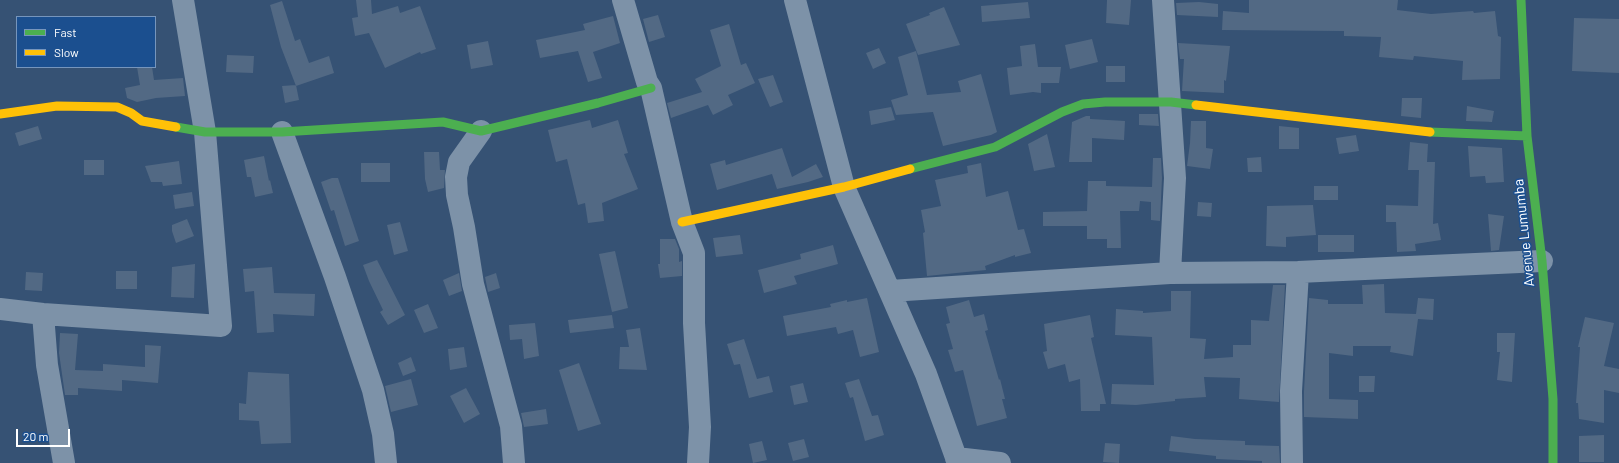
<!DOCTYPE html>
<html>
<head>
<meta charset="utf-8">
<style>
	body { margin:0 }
	#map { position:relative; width:1619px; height:463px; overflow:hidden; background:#365274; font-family:Barlow,sans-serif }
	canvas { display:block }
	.legend { position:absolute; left:16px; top:16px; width:140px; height:52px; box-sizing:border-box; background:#1b4f8f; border:1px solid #7695bc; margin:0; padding:5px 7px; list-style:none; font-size:12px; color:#fff }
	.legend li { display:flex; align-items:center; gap:8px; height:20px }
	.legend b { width:20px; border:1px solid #7695bc }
	.scale { position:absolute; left:16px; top:429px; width:54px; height:18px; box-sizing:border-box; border:2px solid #fff; border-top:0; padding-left:5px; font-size:12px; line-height:14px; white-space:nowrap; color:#fff; -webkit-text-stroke:3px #1b4f8f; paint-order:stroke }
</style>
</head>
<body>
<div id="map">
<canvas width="1619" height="463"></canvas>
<ul class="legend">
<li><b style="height:5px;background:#4caf50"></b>Fast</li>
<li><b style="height:5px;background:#ffc107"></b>Slow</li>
</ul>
<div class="scale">20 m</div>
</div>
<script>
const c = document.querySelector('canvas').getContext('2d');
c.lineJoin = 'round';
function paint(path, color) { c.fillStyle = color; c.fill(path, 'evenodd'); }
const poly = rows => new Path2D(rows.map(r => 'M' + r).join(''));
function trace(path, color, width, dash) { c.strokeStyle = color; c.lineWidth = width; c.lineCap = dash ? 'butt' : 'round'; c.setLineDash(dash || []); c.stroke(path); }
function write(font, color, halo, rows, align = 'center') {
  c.font = font + ' Barlow,sans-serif'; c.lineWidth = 3; c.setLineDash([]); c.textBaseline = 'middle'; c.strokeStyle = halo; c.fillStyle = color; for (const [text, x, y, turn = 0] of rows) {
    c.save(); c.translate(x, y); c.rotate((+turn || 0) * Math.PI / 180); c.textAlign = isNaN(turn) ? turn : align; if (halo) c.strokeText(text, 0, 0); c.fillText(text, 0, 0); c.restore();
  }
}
const building = poly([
	[356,0,371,0,372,14,398,6,400,13,420,6,436,49,421,54,420,52,385,68,369,33,355,36,352,18,358,17],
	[1107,0,1131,0,1129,25,1106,23],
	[1249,0,1398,0,1397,10,1431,14,1473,11,1474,13,1495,11,1498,36,1501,37,1500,79,1462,80,1463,61,1414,56,1413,60,1379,57,1381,37,1344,36,1344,31,1222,30,1223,11,1249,13],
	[282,1,295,41,300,39,309,63,329,56,334,73,296,86,281,47,270,5],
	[1028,2,1030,18,982,22,981,6],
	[1199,2,1218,4,1218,17,1177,15,1176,3],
	[944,7,960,45,918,55,906,24,930,15,929,13],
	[658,15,665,37,649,42,643,19],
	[613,16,620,43,593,52,602,78,588,82,578,51,540,58,536,40,585,30,583,24],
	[1574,18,1619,19,1619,73,1572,71],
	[729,24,741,65,746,63,755,83,728,95,733,105,713,115,708,105,671,118,667,103,702,92,695,79,721,66,710,30],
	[1092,39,1098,62,1070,69,1065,45],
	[488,41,493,65,471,69,467,45],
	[1178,43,1230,46,1226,81,1224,80,1224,93,1182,91,1184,59,1180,59],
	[1035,44,1038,67,1061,67,1059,83,1041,83,1041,93,1033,92,1010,95,1007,68,1022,66,1020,46],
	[879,48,886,63,873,69,866,53],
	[916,51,927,95,961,92,958,81,981,74,997,132,991,135,943,146,933,112,896,115,891,100,908,95,898,57],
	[227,55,254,56,253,73,226,72],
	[1106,66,1125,66,1125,82,1106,82],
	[137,67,152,67,154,80,183,78,185,96,156,98,137,102,127,98,125,88,140,85],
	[773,75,783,102,770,107,758,79],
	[296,85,299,100,285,103,282,86],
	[1402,98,1422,98,1421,118,1401,116],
	[1467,106,1494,111,1492,122,1496,122,1466,121],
	[891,107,895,120,871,125,869,111],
	[1139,114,1158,114,1159,126,1139,125],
	[1086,116,1090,116,1090,119,1125,121,1124,140,1092,138,1092,162,1069,162,1072,122],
	[590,120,592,128,618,120,628,153,624,154,638,189,602,203,604,221,588,223,585,203,578,205,567,159,556,162,548,130],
	[1191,121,1206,121,1206,148,1213,149,1210,169,1187,166,1190,143],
	[38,126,42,139,19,146,15,133],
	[1279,126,1299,128,1299,149,1279,149],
	[1047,134,1055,167,1034,171,1028,144],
	[1356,135,1359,151,1339,154,1336,138],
	[1410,142,1428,144,1427,162,1435,162,1433,224,1438,223,1441,240,1415,244,1416,251,1397,252,1396,222,1386,222,1386,205,1418,206,1419,170,1408,170],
	[1468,146,1502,148,1504,182,1486,183,1485,176,1470,177],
	[782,148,792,177,816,164,823,177,808,182,777,189,772,174,717,190,710,164,725,160,726,165],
	[424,152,439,152,440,170,445,170,444,188,428,192,425,179],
	[264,156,269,181,270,180,273,193,255,197,251,177,247,177,244,160],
	[1261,157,1262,172,1248,172,1247,158],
	[1153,158,1161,158,1162,178,1160,221,1151,220,1151,202,1140,201,1139,211,1120,211,1121,248,1107,248,1107,239,1087,239,1087,226,1043,226,1043,212,1087,211,1088,181,1106,181,1106,186,1152,187],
	[84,160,104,160,104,175,84,175],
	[179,161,182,184,163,186,162,182,151,182,145,166],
	[361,163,390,163,390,182,361,182],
	[981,163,986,197,1008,191,1018,230,1024,229,1031,253,1015,257,1015,255,985,266,986,270,927,276,923,233,925,232,921,210,941,206,935,180,968,173,967,166],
	[332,178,338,178,359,241,345,246,334,210,331,211,321,182],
	[1314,186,1338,186,1338,200,1314,200],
	[192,192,194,206,175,209,173,195],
	[1198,202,1212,203,1211,217,1197,216],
	[1313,205,1316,235,1286,237,1286,247,1266,246,1267,206],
	[1488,214,1504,216,1499,250,1491,251],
	[187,219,194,236,176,243,172,231,172,225],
	[400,222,408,251,394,255,387,225],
	[740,235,743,254,716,257,713,238],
	[1318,235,1354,235,1354,252,1318,252],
	[660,239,675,239,679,249,679,262,682,261,682,276,660,278,658,264,660,264],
	[833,245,838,264,794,276,797,284,764,293,758,270,801,259,800,254],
	[615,251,628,308,612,312,599,254],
	[377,260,405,315,388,325,380,312,383,310,369,281,363,265],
	[195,264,194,298,171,297,172,267],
	[272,267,274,293,315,294,314,316,273,314,274,332,257,333,254,291,245,292,243,269],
	[116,271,137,271,137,289,116,289],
	[26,272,43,273,42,291,25,290],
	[459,273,462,291,449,296,443,280],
	[496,273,500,288,488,292,485,277],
	[1384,284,1385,313,1416,314,1418,298,1434,299,1433,320,1418,319,1413,356,1390,352,1391,346,1353,346,1353,356,1329,353,1329,399,1358,400,1358,419,1304,417,1304,391,1309,298,1328,300,1328,304,1363,304,1362,285],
	[1273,285,1285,285,1279,402,1239,399,1240,378,1204,377,1206,397,1175,399,1175,401,1136,405,1111,404,1112,384,1154,385,1152,337,1115,335,1116,309,1143,311,1143,313,1171,311,1171,291,1191,291,1190,338,1206,339,1204,359,1233,357,1233,345,1251,345,1251,320,1269,321],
	[867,298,879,352,860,357,853,330,838,334,836,327,787,336,783,316,831,307,830,304,847,300,847,302],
	[969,300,974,317,984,314,988,330,985,331,999,380,1000,379,1005,399,1002,399,1007,418,977,426,963,370,955,372,948,350,953,349,946,324,950,323,946,307],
	[428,304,438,328,424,333,414,310],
	[612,315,614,328,570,333,568,320],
	[1090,315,1094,337,1091,338,1106,404,1100,404,1100,411,1081,411,1080,379,1069,382,1065,364,1048,369,1043,352,1047,351,1044,324],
	[1585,317,1614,323,1604,366,1619,369,1619,393,1604,390,1604,423,1579,419,1578,403,1576,403,1580,347,1578,347],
	[535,323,539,356,524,359,522,339,510,340,509,325],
	[640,328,647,370,619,369,620,347,629,347,626,330],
	[60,333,78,334,75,370,103,371,103,364,145,367,145,345,161,346,158,383,122,380,122,391,78,388,78,395,65,395,59,353],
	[1497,333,1515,333,1512,382,1497,380,1500,352,1497,352],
	[744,339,757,379,769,376,773,392,749,398,740,364,734,365,727,344],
	[464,347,467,367,450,370,448,349],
	[411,357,416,371,403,376,398,363],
	[579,363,601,424,578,431,559,370],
	[248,372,289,374,291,443,261,444,259,421,239,420,239,403,246,404],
	[1359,376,1375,376,1374,392,1359,392],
	[411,379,418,405,391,412,385,386],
	[859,379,872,416,878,415,884,435,865,441,853,397,850,398,845,383],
	[803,383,808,402,794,405,790,386],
	[466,388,480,414,464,423,450,396],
	[546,409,548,424,524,427,521,413],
	[1604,435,1604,462,1579,462,1579,436],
	[1171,436,1195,439,1245,441,1245,445,1279,446,1280,463,1262,463,1262,461,1216,459,1216,456,1169,451],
	[804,439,809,457,793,461,788,443],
	[762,441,767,460,753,463,749,444],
	[1105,443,1120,444,1119,463,1103,462]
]);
const street = poly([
	[623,0,647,82,651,88,682,222,694,253,694,323,700,427,698,463],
	[795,0,844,187,926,374,958,463],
	[1163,0,1175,178,1170,273],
	[481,131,459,162,456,177,457,195,464,227,473,284,511,426,514,463],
	[282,132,335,277,373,390,383,434,386,463],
	[890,291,1170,273,1298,272,1542,261],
	[0,309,43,314,221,326,205,132,183,0],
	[43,314,47,365,64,463],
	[956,458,1000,463],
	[1292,463,1291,391,1298,272]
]);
const fast = poly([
	[1521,0,1527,136,1542,261,1553,399,1553,463],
	[176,127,205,132,282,132,443,122,481,131,598,103,651,88],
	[1430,132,1527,136],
	[910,169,995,147,1062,112,1083,104,1105,102,1171,102,1196,105]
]);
const slow = poly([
	[1196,105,1430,132],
	[0,114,57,106,117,107,131,113,142,121,176,127],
	[682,222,844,187,910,169]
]);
const streetNames = [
	["Avenue Lumumba",1524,233,-96]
];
paint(building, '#526984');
trace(street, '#7d92a8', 22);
trace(fast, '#4caf50', 9);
trace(slow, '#ffc107', 9);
write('14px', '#fff', '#1b4f8f', streetNames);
</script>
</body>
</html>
